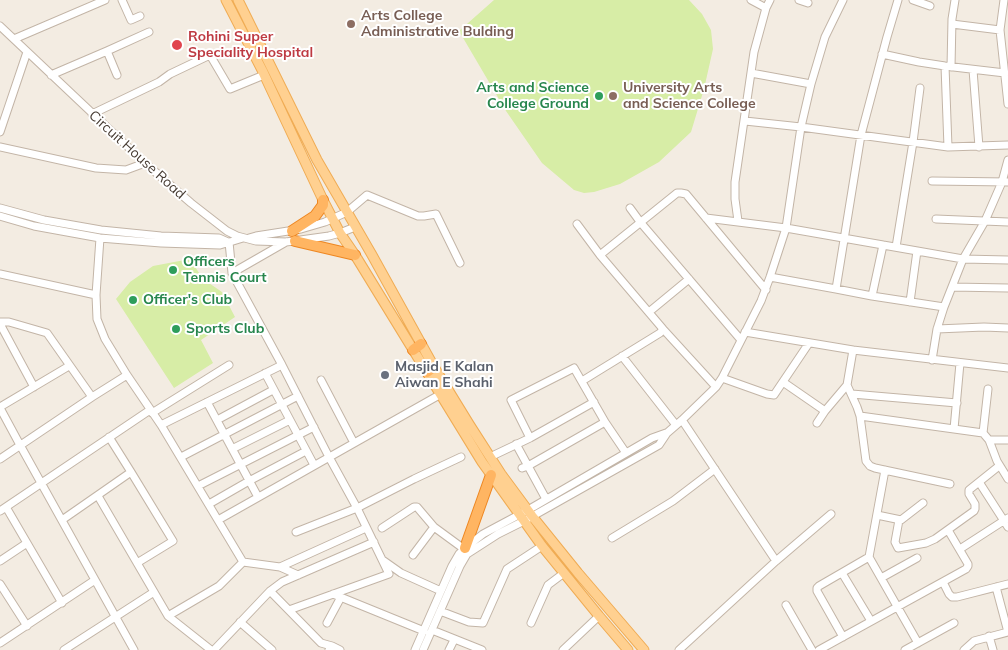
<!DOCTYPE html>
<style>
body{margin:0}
canvas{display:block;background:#f3ece2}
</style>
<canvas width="1008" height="650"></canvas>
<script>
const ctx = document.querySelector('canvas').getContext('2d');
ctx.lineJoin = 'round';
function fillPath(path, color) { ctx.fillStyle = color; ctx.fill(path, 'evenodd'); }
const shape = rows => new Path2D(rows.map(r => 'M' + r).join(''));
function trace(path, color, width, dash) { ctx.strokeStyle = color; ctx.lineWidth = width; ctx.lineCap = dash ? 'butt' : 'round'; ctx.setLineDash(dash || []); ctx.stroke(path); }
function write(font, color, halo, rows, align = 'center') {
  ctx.font = font + ' Mulish,sans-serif'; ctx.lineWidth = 4; ctx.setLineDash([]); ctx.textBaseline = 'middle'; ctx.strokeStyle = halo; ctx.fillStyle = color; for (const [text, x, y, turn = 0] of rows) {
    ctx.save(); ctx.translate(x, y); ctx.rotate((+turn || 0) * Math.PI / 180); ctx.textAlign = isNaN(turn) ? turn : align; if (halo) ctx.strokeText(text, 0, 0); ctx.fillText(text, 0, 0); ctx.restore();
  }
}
fillPath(shape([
 [494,0,689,0,702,14,711,30,713,49,704,89,691,132,659,162,620,184,594,192,584,193,574,190,542,163,506,111,459,31],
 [190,259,203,279,222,292,235,317,201,340,213,363,174,388,116,299,130,282,153,266]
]), '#d7eda6');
const minor = shape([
 [122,0,131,20,140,16],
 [751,0,766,8],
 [799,0,808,3],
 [913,0,930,6],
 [1004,0,1000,30,1008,104],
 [952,24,1000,30],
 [0,26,145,163,191,203,227,231,237,236,256,241,286,242,329,236,340,233,355,227],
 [14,39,105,0],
 [107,51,117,75],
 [882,54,919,62,945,66,1005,73],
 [945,66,948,147],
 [951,67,952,19,955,0],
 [973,70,979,147],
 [751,73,811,84],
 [51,75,107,51,149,32],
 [92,114,159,82,170,74,210,55,230,89,264,75],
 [745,121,801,127,948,147,1008,145],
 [0,132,27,52],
 [0,147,96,168,126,170,145,163],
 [932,181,1008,182],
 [0,208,44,220,101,230,161,236,219,238,228,242],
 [630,208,641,223,741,340],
 [0,216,34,226,100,238,161,243,220,245,243,238],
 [706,218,786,228,963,259,1008,260],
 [936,219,1008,222],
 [738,221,735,199,735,182,754,52,766,8,770,0],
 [577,224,600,255,663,329,716,387],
 [100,238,96,295,97,319,105,339,127,375,161,425,243,562,219,586,168,616],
 [249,238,256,236,301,229,325,222,347,212,367,195,418,216,424,216,436,214,460,263],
 [229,242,232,273,282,365,329,457,357,508,389,574,289,610],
 [896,247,913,142,920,88],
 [600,255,677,193,681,193,686,194,766,290],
 [232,273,286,242],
 [0,274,96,295],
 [770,277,836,289,872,296,944,307],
 [952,287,1008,288],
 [836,289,861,135,887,37,898,0],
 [872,296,883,245],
 [910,302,917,251],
 [649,312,689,279],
 [0,322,9,322,47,333,92,397],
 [0,324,34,387],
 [937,329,984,327,1008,328],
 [745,332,853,350,1008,368],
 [622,356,676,425],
 [932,360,937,329,944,307,963,259,985,221,1002,182,1008,160],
 [265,373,314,465],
 [722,378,767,394,774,395,809,343],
 [321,380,354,443],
 [582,381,660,333,663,329],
 [783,382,825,411,847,385,853,350],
 [847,385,857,407,860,416,866,461,870,466,875,468,950,484],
 [852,394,957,403],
 [207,402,258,497],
 [0,407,69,366],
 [0,408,20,445,134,650],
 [152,413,229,365],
 [860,416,983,433,989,440,997,461,1008,479],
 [217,420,273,390],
 [682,420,776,561],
 [817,423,825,411],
 [161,425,282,365],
 [954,429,960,363],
 [983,433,988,389],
 [109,437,131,472,173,541,137,563],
 [530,438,511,400,574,368,605,422,626,453],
 [989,440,1008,440],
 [516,444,546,499],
 [232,449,290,420],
 [181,457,298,396],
 [490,457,530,438,594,402],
 [0,459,92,397,127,375],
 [522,468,528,466,605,422],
 [885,470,869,557,918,643],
 [979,482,1008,527],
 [198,486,314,427],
 [98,496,168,616,211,650],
 [209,504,249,481,306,451],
 [6,507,62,603],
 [0,511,150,410],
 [877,515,901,520,923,503],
 [62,520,131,472],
 [218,520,441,394],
 [899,520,895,542,898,548,926,543,935,539,974,511,975,509,975,504,969,494,969,490,999,466],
 [382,528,414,507,417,507,434,527],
 [296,532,357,508,414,479,461,457],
 [612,538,673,501,715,469],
 [960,549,1008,518],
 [413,555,434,527,464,549],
 [0,561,27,543],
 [384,561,401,573,441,591],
 [243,562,280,567,298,575],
 [280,567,366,528],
 [842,573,871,621],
 [881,578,917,558],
 [943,582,949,594,952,597,957,597,1008,584],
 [0,584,27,626],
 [996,587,1008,632],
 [270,591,321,643,332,646,329,650],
 [333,594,424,631],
 [786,605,812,650],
 [440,611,469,622,483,623,507,569,542,546],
 [240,622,272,650],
 [327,623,341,597],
 [531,623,548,585,564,573],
 [432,630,482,650],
 [989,636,993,650],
 [843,637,817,591,817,588,819,586,869,557],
 [0,643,95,580],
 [332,646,340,650],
 [64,650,154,592],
 [214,650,270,591,282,582,374,542],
 [415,650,452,566,459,554,465,548,483,534,528,510,652,438,666,433],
 [423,650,460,566,467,554,498,534,524,521,659,445,667,433,682,420,716,387,722,378,761,301,770,277,786,228,801,127,811,84,825,37,843,0],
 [449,650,453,642],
 [563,650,599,616],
 [679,650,776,561,831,514],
 [819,650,966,569,968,566,968,564,948,530],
 [905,650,954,623],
 [964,650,974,641,1008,632]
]);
const major = shape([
 [226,0,262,70,323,200,340,233,355,255,482,462,542,546,599,616,628,650],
 [238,0,317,160,372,255,434,367,469,424,501,474,532,516,578,573,644,650]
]);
const highway = shape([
 [292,231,315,216,323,205,323,200],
 [295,241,355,255],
 [413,350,421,344],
 [427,372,434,367],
 [465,548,491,475]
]);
trace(minor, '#c3b5a7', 9);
trace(major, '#f0ac54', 11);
trace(highway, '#ee8722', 12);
trace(minor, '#fff', 7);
trace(major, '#ffd090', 9);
trace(highway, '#ffb562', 10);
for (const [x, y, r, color] of [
 [351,24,5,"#8d6e63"],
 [177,45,6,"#e0444e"],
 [599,96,5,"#2e9e5b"],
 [613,96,5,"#8d6e63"],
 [173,270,5,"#2e9e5b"],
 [133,300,5,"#2e9e5b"],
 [176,329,5,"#2e9e5b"],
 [385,375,5,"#6b7280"]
]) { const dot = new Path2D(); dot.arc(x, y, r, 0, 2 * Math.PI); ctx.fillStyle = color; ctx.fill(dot); trace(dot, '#fff', 2); }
write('bold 14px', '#785e54', '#fff', [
 ["Arts College",361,16],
 ["Administrative Bulding",361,32],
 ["University Arts",623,88],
 ["and Science College",623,104]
], 'left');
write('bold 14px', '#be3a42', '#fff', [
 ["Rohini Super",188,37],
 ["Speciality Hospital",188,53]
], 'left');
write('bold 14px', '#27864d', '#fff', [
 ["Arts and Science",589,88,"right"],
 ["College Ground",589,104,"right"],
 ["Officers",183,262],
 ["Tennis Court",183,278],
 ["Officer's Club",143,300],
 ["Sports Club",186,329]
], 'left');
write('14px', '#463b32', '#fff', [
 ["Circuit House Road",137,155,42]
]);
write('bold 14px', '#5b616d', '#fff', [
 ["Masjid E Kalan",395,367],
 ["Aiwan E Shahi",395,383]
], 'left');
</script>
